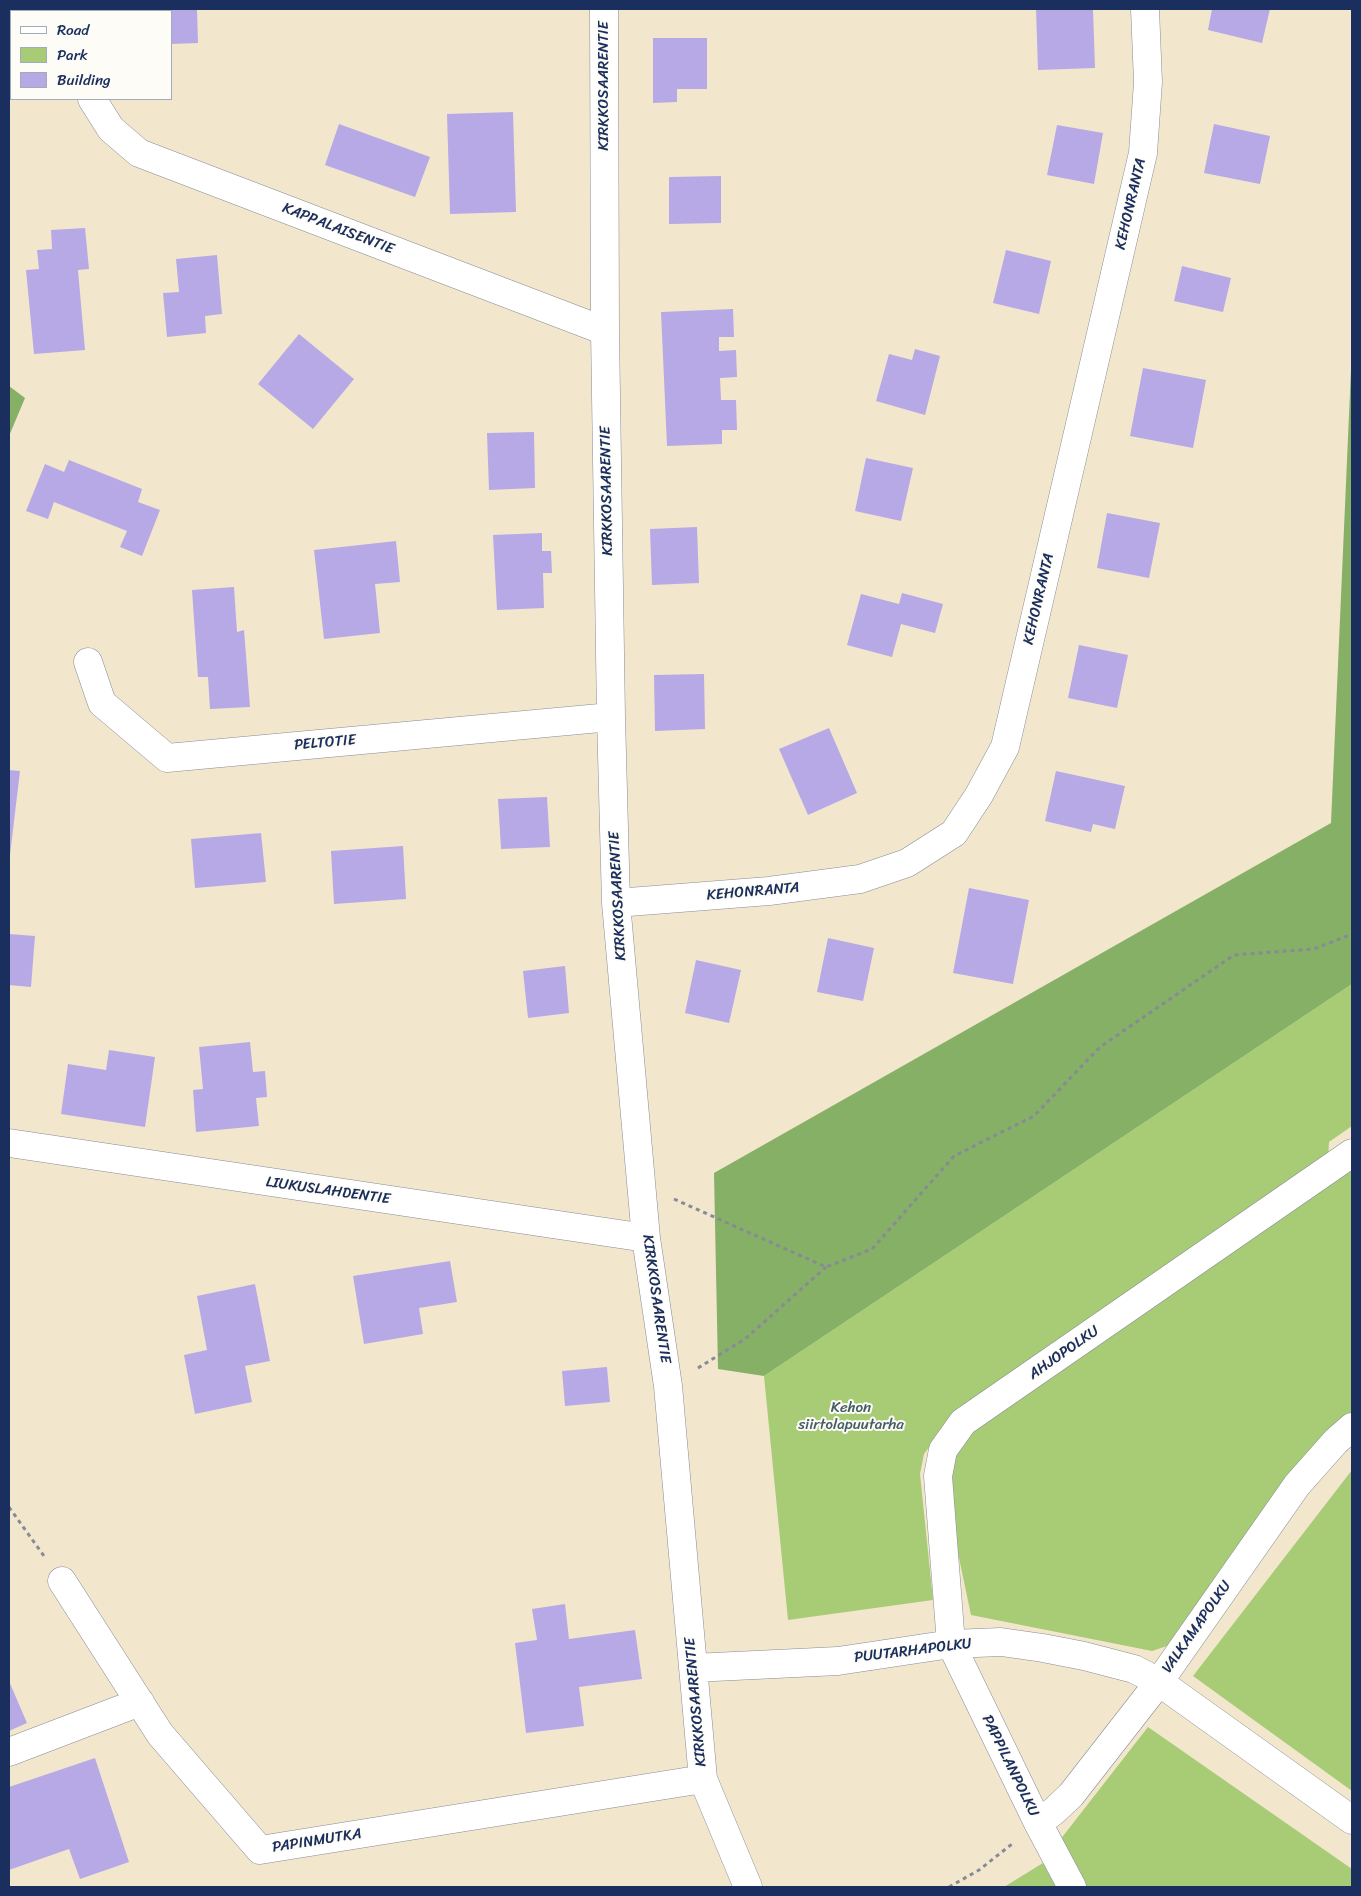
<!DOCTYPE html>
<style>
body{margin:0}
#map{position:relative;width:1361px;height:1896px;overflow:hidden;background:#f2e7cd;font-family:Sriracha,sans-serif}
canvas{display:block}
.frame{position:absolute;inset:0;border:10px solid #1b2f5e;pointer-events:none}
.legend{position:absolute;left:10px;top:10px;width:162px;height:90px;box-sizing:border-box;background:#fdfcf7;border:1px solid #a3aaba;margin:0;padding:6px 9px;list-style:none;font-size:15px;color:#1b2f5e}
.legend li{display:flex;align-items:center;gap:10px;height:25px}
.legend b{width:25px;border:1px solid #a3aaba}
</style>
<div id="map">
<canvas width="1361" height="1896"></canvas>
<div class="frame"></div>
<ul class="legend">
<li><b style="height:6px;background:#fff"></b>Road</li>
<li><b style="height:14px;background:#a7cc75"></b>Park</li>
<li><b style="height:14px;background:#b7a9e6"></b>Building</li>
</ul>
</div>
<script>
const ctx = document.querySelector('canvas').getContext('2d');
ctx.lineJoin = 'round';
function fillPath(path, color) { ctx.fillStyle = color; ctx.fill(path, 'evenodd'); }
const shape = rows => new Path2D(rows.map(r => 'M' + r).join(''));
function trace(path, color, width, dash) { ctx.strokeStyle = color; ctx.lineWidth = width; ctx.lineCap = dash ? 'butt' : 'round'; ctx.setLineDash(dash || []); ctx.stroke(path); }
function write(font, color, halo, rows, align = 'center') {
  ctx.font = font + ' Sriracha,sans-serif'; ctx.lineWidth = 4; ctx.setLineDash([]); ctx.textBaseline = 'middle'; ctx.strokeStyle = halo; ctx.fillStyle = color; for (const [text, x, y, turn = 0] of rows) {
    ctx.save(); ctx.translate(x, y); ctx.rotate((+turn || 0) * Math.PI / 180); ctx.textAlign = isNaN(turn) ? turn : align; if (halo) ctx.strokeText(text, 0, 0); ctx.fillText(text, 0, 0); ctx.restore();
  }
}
fillPath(shape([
 [1352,984,1352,1126,1329,1142,1328,1159,945,1426,924,1454,920,1474,933,1600,788,1620,764,1376],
 [1352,1168,1352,1413,1332,1429,1170,1645,1152,1651,971,1615,945,1491,962,1435],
 [1352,1470,1352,1791,1193,1676],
 [1148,1727,1352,1869,1352,1887,1080,1887,1056,1845],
 [1043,1863,1056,1887,1004,1887]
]), '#a7cc75');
fillPath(shape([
 [1352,347,1352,984,764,1376,718,1369,714,1173,1331,823],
 [9,386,25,398,9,436]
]), '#85b066');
fillPath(shape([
 [150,9,197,9,198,43,171,44,171,11,150,11],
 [1036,9,1093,9,1095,68,1038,70],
 [1212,9,1270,9,1262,43,1208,30],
 [653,38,707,38,707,89,677,89,677,102,653,103],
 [513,112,516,212,450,214,447,114],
 [339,124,430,157,415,197,325,165],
 [1214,124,1270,136,1260,184,1204,173],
 [1057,125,1103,133,1094,184,1047,175],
 [721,176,721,223,669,224,669,177],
 [85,228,89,269,78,270,85,350,34,354,26,270,39,269,37,250,52,249,51,230],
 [1006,250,1051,261,1039,314,993,303],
 [217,255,222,314,205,316,206,333,167,337,163,293,179,292,176,259],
 [1182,266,1231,278,1223,312,1174,301],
 [733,309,734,337,719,337,719,351,736,350,737,377,720,378,721,400,736,400,737,430,722,430,722,444,667,446,661,312],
 [299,334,354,379,313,429,258,384],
 [915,349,940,356,925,415,876,401,889,354,912,360],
 [1143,368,1206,380,1193,448,1130,436],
 [534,432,535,488,489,490,487,433],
 [866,458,913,468,901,521,855,511],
 [69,460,142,489,138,502,160,510,142,556,120,547,127,531,54,502,48,519,26,511,45,464,64,472],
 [1107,513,1160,523,1149,578,1097,568],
 [697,527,699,583,652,585,650,529],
 [542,533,542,551,551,551,552,573,543,573,544,608,497,610,493,535],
 [396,541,400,582,375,584,380,633,324,639,314,550],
 [234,587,237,632,244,630,250,707,210,709,208,677,198,677,192,590],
 [902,593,943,604,935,633,901,624,892,657,847,645,861,594,899,604],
 [1079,645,1128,655,1117,708,1068,698],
 [704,674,705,729,655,731,654,675],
 [829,728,857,793,808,815,779,749],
 [9,770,20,771,10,855,9,855],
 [1056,771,1125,786,1115,829,1093,824,1091,832,1045,821],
 [547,797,550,847,501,849,498,799],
 [261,833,266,882,195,888,191,839],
 [403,846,406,899,334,904,331,851],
 [969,888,1029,900,1013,984,953,973],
 [9,934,35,936,31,987,9,985],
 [828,938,874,948,863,1001,817,992],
 [696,960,741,970,729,1023,685,1013],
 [565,966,569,1013,528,1018,523,971],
 [250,1042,253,1072,265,1071,267,1097,256,1098,259,1126,196,1132,193,1090,203,1089,199,1047],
 [109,1050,155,1057,145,1127,61,1114,68,1064,106,1070],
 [450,1261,457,1302,419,1308,423,1334,364,1344,353,1276],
 [255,1284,270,1361,245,1366,252,1402,195,1414,184,1355,207,1350,197,1296],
 [607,1367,610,1402,565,1406,562,1371],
 [565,1604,569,1639,635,1630,642,1679,579,1687,584,1726,526,1733,515,1643,537,1640,532,1609],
 [9,1681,27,1723,9,1731],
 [95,1758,129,1862,80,1879,69,1849,9,1870,9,1787]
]), '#b7a9e6');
const minor = shape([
 [66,9,66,11],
 [604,9,605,331,611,717,616,903,646,1238,668,1386,703,1779,748,1887],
 [92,99,111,129,139,153,605,331],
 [88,662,102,703,167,758,611,717],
 [616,903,769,891,860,879,907,863,954,833,979,795,1005,747,1143,153,1148,82,1145,9],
 [9,1143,646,1238],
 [62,1581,160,1734,260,1850,703,1779],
 [693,1668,838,1661,951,1644,1001,1642,1043,1648,1084,1656,1134,1669,1159,1682,1352,1820],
 [9,1752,140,1702],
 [1038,1823,1054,1811,1071,1795,1159,1682,1297,1485,1336,1441,1352,1427],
 [1072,1887,1038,1823,951,1644,938,1476,943,1450,963,1422,1352,1153]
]);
trace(minor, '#868b96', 29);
trace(shape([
 [674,1199,826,1267,872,1249,954,1156,1034,1116,1100,1047,1234,955,1314,949,1352,934],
 [698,1368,745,1339,826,1267],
 [9,1507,44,1556],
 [949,1887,979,1870,1012,1844]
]), '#868b96', 3, [4, 4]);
trace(minor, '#fff', 28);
write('15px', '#1b2f5e', '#fdfcf7', [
 ["KIRKKOSAARENTIE",604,86,-90],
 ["KEHONRANTA",1131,204,-77],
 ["KAPPALAISENTIE",338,229,21],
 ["KIRKKOSAARENTIE",607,491,-91],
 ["KEHONRANTA",1039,599,-77],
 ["PELTOTIE",325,743,-5],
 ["KEHONRANTA",753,892,-5],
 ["KIRKKOSAARENTIE",618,896,-93],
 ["LIUKUSLAHDENTIE",328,1191,8],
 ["KIRKKOSAARENTIE",656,1299,82],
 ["AHJOPOLKU",1064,1353,-35],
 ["VALKAMAPOLKU",1197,1627,-55],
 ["PUUTARHAPOLKU",913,1651,-7],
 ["KIRKKOSAARENTIE",696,1702,-95],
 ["PAPPILANPOLKU",1010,1766,64],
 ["PAPINMUTKA",317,1841,-9]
]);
write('15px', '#455e65', '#fdfcf7', [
 ["Kehon",851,1408],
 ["siirtolapuutarha",851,1425]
]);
</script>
